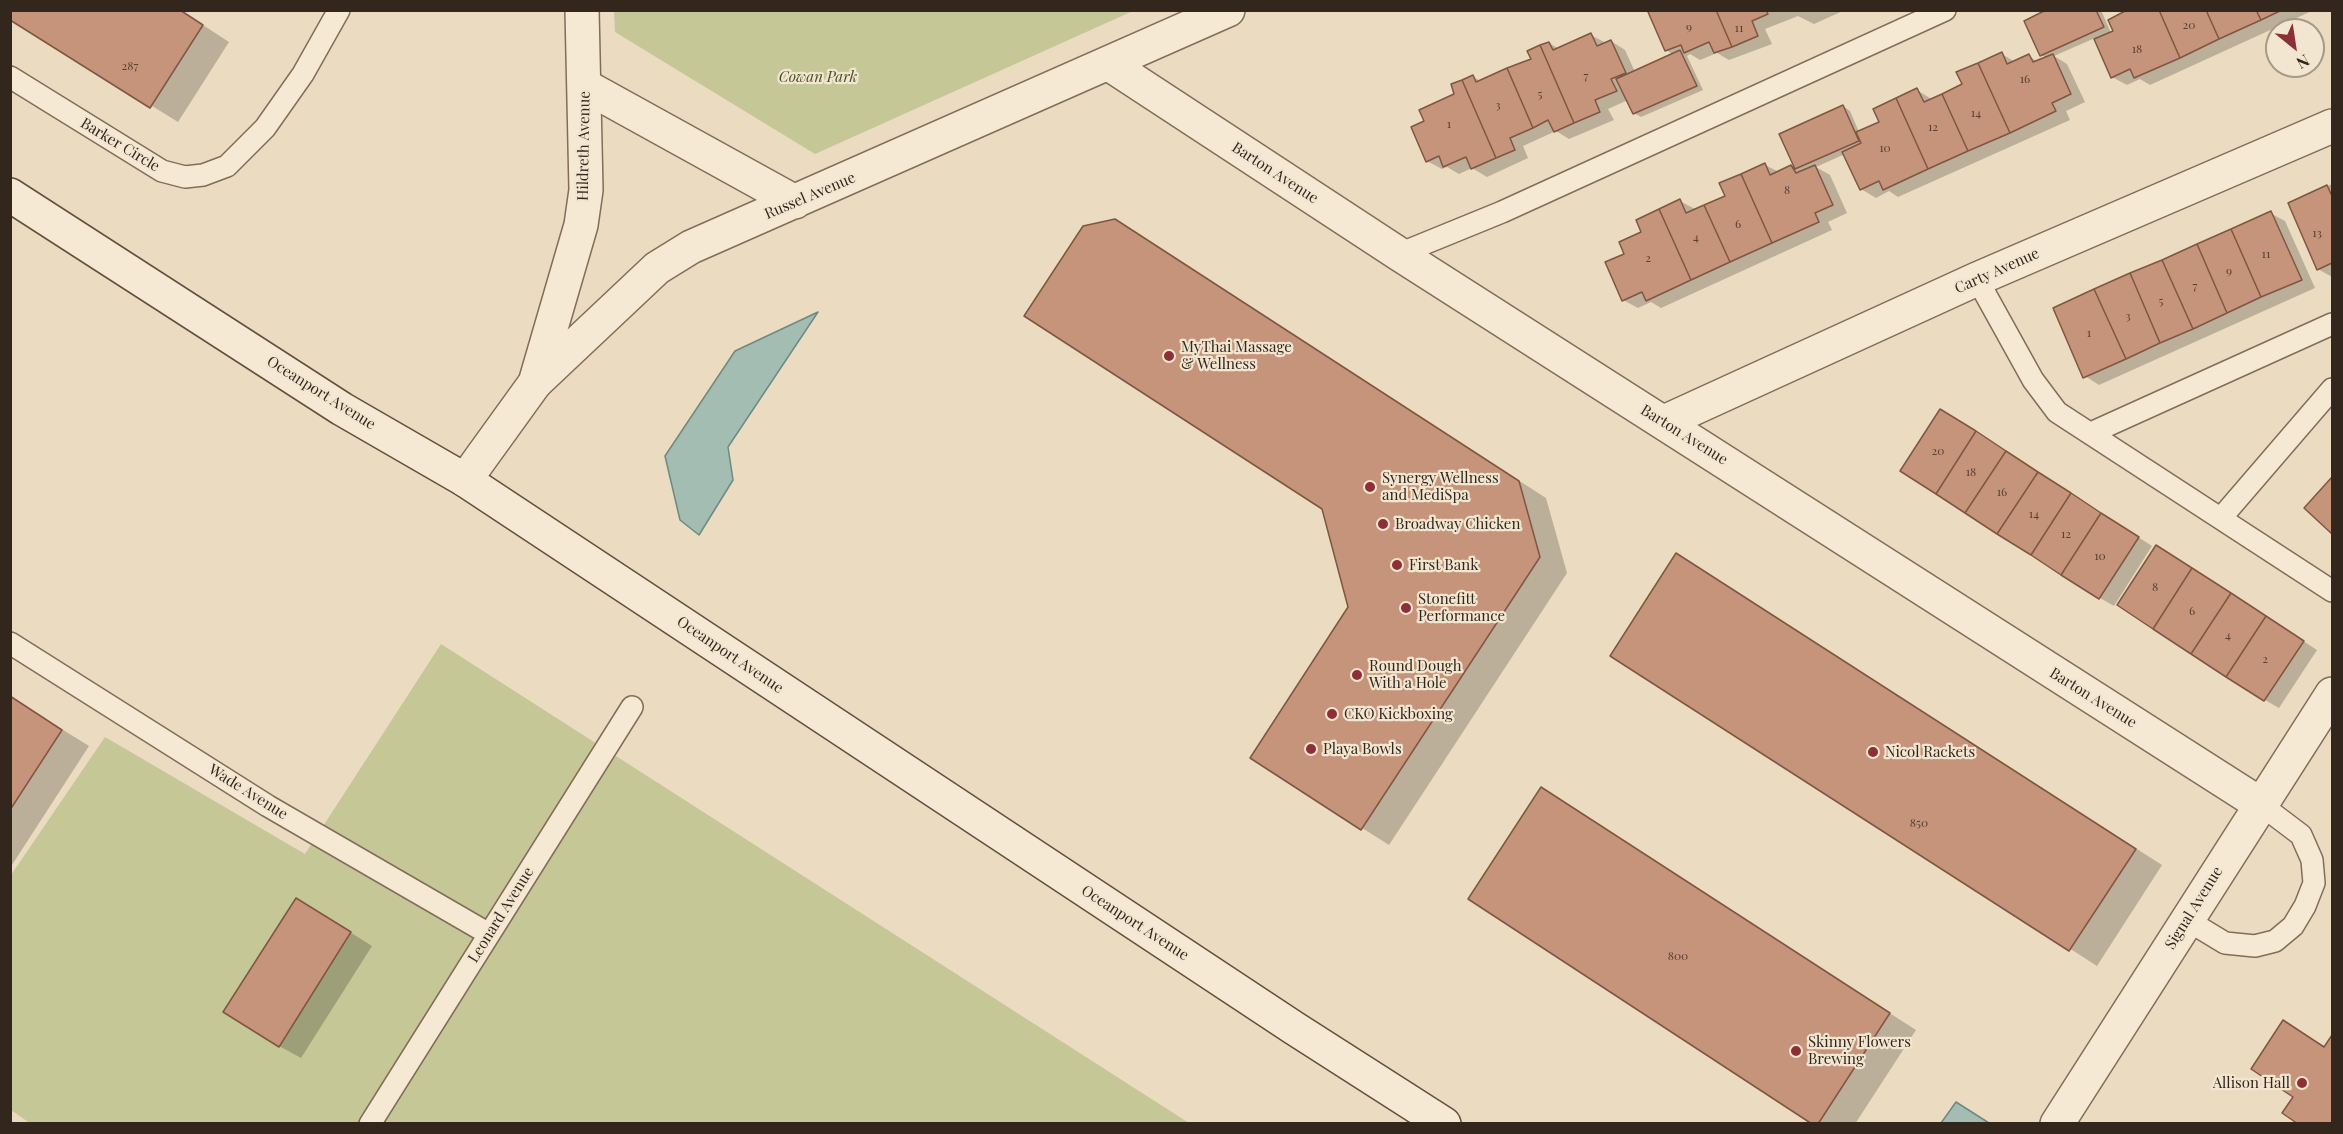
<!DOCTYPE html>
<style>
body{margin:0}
#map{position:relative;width:2343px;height:1134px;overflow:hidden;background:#eadbc1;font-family:"Playfair Display",serif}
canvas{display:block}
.frame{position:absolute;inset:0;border:12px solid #33261d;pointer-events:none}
.north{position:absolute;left:2265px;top:18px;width:60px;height:60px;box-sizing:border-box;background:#f2e6d0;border:2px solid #a69988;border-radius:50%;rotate:150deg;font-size:16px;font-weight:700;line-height:24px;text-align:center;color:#33261d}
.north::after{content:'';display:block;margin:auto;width:21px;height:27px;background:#8c2f37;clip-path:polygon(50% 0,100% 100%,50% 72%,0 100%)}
</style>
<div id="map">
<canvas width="2343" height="1134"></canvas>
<div class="frame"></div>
<div class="north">N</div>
</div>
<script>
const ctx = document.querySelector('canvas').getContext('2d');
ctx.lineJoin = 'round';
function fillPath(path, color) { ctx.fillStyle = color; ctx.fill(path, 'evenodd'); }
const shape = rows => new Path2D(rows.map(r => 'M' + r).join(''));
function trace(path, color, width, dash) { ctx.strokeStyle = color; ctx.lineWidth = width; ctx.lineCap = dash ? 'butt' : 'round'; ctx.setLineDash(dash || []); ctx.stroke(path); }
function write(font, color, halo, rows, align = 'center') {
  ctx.font = font + ' "Playfair Display",serif'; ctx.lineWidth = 4.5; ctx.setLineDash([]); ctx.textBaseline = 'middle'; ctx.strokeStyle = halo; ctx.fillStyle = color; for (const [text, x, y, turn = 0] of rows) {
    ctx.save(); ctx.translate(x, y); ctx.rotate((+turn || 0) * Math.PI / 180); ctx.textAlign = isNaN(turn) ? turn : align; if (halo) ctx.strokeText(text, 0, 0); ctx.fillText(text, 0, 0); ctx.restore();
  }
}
fillPath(shape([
 [614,11,614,10,1133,11,815,154,615,32],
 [441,644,1189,1123,31,1124,11,1110,11,875,105,737,305,854]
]), '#c5c796');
const water = shape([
 [818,312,728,447,733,480,699,535,680,520,665,456,735,351,818,312],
 [1956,1102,1989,1123,1941,1123,1956,1102]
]);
fillPath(water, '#a4bdb3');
trace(water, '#6c8a80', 1.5);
fillPath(shape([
 [180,10,229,42,178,122,10,18],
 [1657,10,1845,10,1814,24,1798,16,1765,29,1772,44,1729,60,1717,53,1700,60,1690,54,1687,56,1703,90,1641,117,1634,113,1628,100,1608,109,1614,120,1569,139,1556,131,1523,146,1528,158,1487,177,1472,168,1459,174,1447,167,1442,169,1427,161,1426,122,1473,76,1481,82,1533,60,1549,43,1559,49,1591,35,1606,43,1611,41,1625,50,1635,72,1674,55,1666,50],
 [2050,10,2101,10,2111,33,2131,10,2314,10,2150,85,2140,79,2127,85,2112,77,2095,38,2054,56,2067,64,2085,102,2066,111,2070,120,1898,197,1889,191,1876,198,1861,189,1845,154,1816,167,1830,175,1847,213,1828,222,1832,230,1661,308,1651,302,1638,308,1623,300,1626,255,1643,233,1680,201,1695,209,1727,196,1765,165,1779,172,1791,167,1796,169,1781,135,1843,106,1850,111,1859,132,1881,122,1917,90,1933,100,1964,85,2002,54,2015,62,2029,56,2038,62,2047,58,2041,55],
 [2332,184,2332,277,2318,269,2290,204],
 [2270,213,2285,221,2315,288,2099,385,2085,376],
 [1114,221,1546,498,1567,573,1389,845,1252,758,1350,608,1324,508],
 [1955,419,2152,546,2114,606,2100,598],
 [2332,479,2332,532,2307,508],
 [1677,555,2162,865,2097,966,1612,655],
 [2171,556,2317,650,2279,708,2265,700],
 [10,697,89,746,10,868],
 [1541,789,1916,1030,1855,1124,1815,1124],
 [318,912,372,946,301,1058,279,1046],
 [2284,1022,2326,1047,2332,1037,2332,1124,2300,1124]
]), '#0003');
const building = shape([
 [10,10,180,10,203,25,150,108,10,20,10,10],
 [1653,10,1716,10,1732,47,1714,53,1709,42,1684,53,1681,45,1665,51,1648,12,1653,10],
 [1716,10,1766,10,1768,14,1752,21,1758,36,1732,47,1716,10],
 [2046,10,2096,10,2104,27,2040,56,2024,21,2046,10],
 [2127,10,2159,10,2180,58,2134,78,2130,69,2111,78,2094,39,2113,31,2108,20,2127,10],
 [2159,10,2206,10,2219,39,2180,58,2159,10],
 [2206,10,2256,10,2261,20,2219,39,2206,10],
 [2256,10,2282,10,2261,20,2256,10],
 [1591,33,1597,46,1611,40,1626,73,1611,79,1617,91,1595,100,1600,112,1574,123,1540,45,1549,42,1553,50,1591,33],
 [1540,45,1574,123,1554,132,1548,120,1533,128,1507,68,1531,59,1527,51,1540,45],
 [1680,50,1697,86,1633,114,1616,79,1680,50],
 [2002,52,2007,64,2029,54,2033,62,2053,54,2071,94,2052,103,2056,111,2010,133,1978,63,2002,52],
 [1978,63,2010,133,1968,151,1942,94,1962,84,1956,72,1978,63],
 [1507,68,1533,128,1510,138,1515,150,1496,158,1462,80,1473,75,1476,82,1507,68],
 [1462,80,1496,158,1471,169,1466,157,1443,167,1439,156,1426,162,1411,127,1424,121,1419,110,1454,94,1451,84,1462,80],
 [1917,88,1924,102,1942,94,1968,151,1928,169,1896,98,1917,88],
 [1896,98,1928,169,1883,190,1879,181,1860,190,1842,152,1861,143,1856,132,1879,122,1873,109,1896,98],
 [1843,105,1859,141,1795,169,1779,134,1843,105],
 [1765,163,1770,175,1791,165,1796,173,1815,165,1833,205,1815,213,1819,222,1772,243,1741,174,1765,163],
 [1741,174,1772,243,1730,262,1704,205,1725,196,1719,183,1741,174],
 [2327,185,2332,196,2332,263,2317,270,2288,203,2327,185],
 [1680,199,1686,213,1704,205,1730,262,1691,280,1659,209,1680,199],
 [1659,209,1691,280,1646,301,1642,292,1622,301,1605,262,1624,254,1619,242,1641,232,1636,220,1659,209],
 [2271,211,2302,280,2261,297,2231,229,2271,211],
 [1115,219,1519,481,1540,557,1361,830,1250,758,1348,607,1322,509,1024,316,1083,226,1115,219],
 [2231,229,2261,297,2227,313,2197,244,2231,229],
 [2197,244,2227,313,2193,329,2162,260,2197,244],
 [2162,260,2193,329,2160,343,2130,273,2162,260],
 [2130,273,2160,343,2126,359,2094,289,2130,273],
 [2094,289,2126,359,2083,378,2053,308,2094,289],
 [1940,409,1976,431,1936,494,1900,471,1940,409],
 [1976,431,2006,451,1965,513,1936,494,1976,431],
 [2006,451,2038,472,1997,534,1965,513,2006,451],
 [2038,472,2071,493,2031,555,1997,534,2038,472],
 [2332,477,2332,534,2304,508,2332,477],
 [2071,493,2101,513,2061,575,2031,555,2071,493],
 [2101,513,2139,537,2099,599,2061,575,2101,513],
 [2156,545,2192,568,2153,629,2117,605,2156,545],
 [1676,553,2136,849,2069,951,1610,656,1676,553],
 [2192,568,2231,593,2191,654,2153,629,2192,568],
 [2231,593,2266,616,2226,677,2191,654,2231,593],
 [2266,616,2304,641,2264,701,2226,677,2266,616],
 [10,696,62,730,10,810,10,696],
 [1541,787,1890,1013,1818,1124,1812,1124,1468,899,1541,787],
 [296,898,351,932,279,1047,223,1012,296,898],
 [2283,1020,2324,1047,2332,1035,2332,1124,2298,1124,2282,1113,2293,1097,2251,1069,2283,1020]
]);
fillPath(building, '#c5947a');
trace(building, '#7f5642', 1.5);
const service = shape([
 [10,77,162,171,185,177,203,175,227,166,265,128,303,74,339,10],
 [1399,254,1502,212,1945,10],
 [1977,279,2033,380,2057,412,2332,591],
 [2091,433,2332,324],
 [2221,518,2332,389],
 [10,643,268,806,489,934],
 [2187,920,2225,943,2255,946,2275,941,2293,926,2305,906,2314,883,2312,860,2301,835,2260,804],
 [370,1124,632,707]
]);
const minor = shape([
 [1109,64,1399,254,2260,804],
 [585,86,795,202],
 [535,383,657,268,691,247,1228,10],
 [1664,422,1977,279,2332,126],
 [2057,1124,2332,694]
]);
const tertiary = shape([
 [465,480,535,383,581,225,586,190,582,10]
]);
const secondary = shape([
 [10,195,342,409,465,480,1294,1028,1444,1124]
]);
trace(service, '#826c5a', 24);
trace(minor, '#826c5a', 36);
trace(tertiary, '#826c5a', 36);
trace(secondary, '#644e3e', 36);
trace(service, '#f6e9d4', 21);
trace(minor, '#f6e9d4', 33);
trace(tertiary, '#f6e9d4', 33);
trace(secondary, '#f6e9d4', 33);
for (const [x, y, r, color] of [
 [1169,356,6,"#8c2f37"],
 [1370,487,6,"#8c2f37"],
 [1383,524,6,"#8c2f37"],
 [1397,565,6,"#8c2f37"],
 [1406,608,6,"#8c2f37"],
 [1357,675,6,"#8c2f37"],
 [1332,714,6,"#8c2f37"],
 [1311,749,6,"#8c2f37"],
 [1873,752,6,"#8c2f37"],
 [1796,1051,6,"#8c2f37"],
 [2302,1083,6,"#8c2f37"]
]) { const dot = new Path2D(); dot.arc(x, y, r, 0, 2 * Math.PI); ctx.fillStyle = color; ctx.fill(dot); trace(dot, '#f2e6d0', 2); }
write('12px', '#584234', null, [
 ["20",2189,25],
 ["9",1689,27],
 ["11",1739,28],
 ["18",2137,49],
 ["287",130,66],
 ["7",1586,76],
 ["16",2025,79],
 ["5",1540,94],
 ["3",1498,105],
 ["14",1976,113],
 ["1",1449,124],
 ["12",1933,127],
 ["10",1885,148],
 ["8",1787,190],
 ["6",1738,224],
 ["13",2317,233],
 ["4",1696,237],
 ["11",2266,254],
 ["2",1648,258],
 ["9",2229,271],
 ["7",2195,286],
 ["5",2161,301],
 ["3",2128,316],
 ["1",2089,333],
 ["20",1938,451],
 ["18",1971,472],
 ["16",2002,492],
 ["14",2034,514],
 ["12",2066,534],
 ["10",2100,556],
 ["8",2155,587],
 ["6",2192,611],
 ["4",2228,635],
 ["2",2265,659],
 ["850",1919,823],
 ["800",1678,956]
]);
write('italic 15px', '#474e26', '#f2e6d0', [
 ["Cowan Park",818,77]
]);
write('15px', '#33261d', '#f2e6d0', [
 ["Barker Circle",120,145,31],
 ["Hildreth Avenue",584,146,-89],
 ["Barton Avenue",1275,173,33],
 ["Russel Avenue",810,196,-23],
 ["Carty Avenue",1997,271,-24],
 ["Oceanport Avenue",321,393,32],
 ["Barton Avenue",1684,435,32],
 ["Oceanport Avenue",730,655,34],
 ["Barton Avenue",2093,698,32],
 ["Wade Avenue",248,792,32],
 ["Signal Avenue",2194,908,-58],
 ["Leonard Avenue",501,915,-58],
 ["Oceanport Avenue",1135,923,33]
]);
write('15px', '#33261d', '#f2e6d0', [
 ["MyThai Massage",1181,347],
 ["& Wellness",1181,364],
 ["Synergy Wellness",1382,478],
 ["and MediSpa",1382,495],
 ["Broadway Chicken",1395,524],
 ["First Bank",1409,565],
 ["Stonefitt",1418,599],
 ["Performance",1418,616],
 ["Round Dough",1369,666],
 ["With a Hole",1369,683],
 ["CKO Kickboxing",1344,714],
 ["Playa Bowls",1323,749],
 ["Nicol Rackets",1885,752],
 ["Skinny Flowers",1808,1042],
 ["Brewing",1808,1059],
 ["Allison Hall",2290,1083,"right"]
], 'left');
</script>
